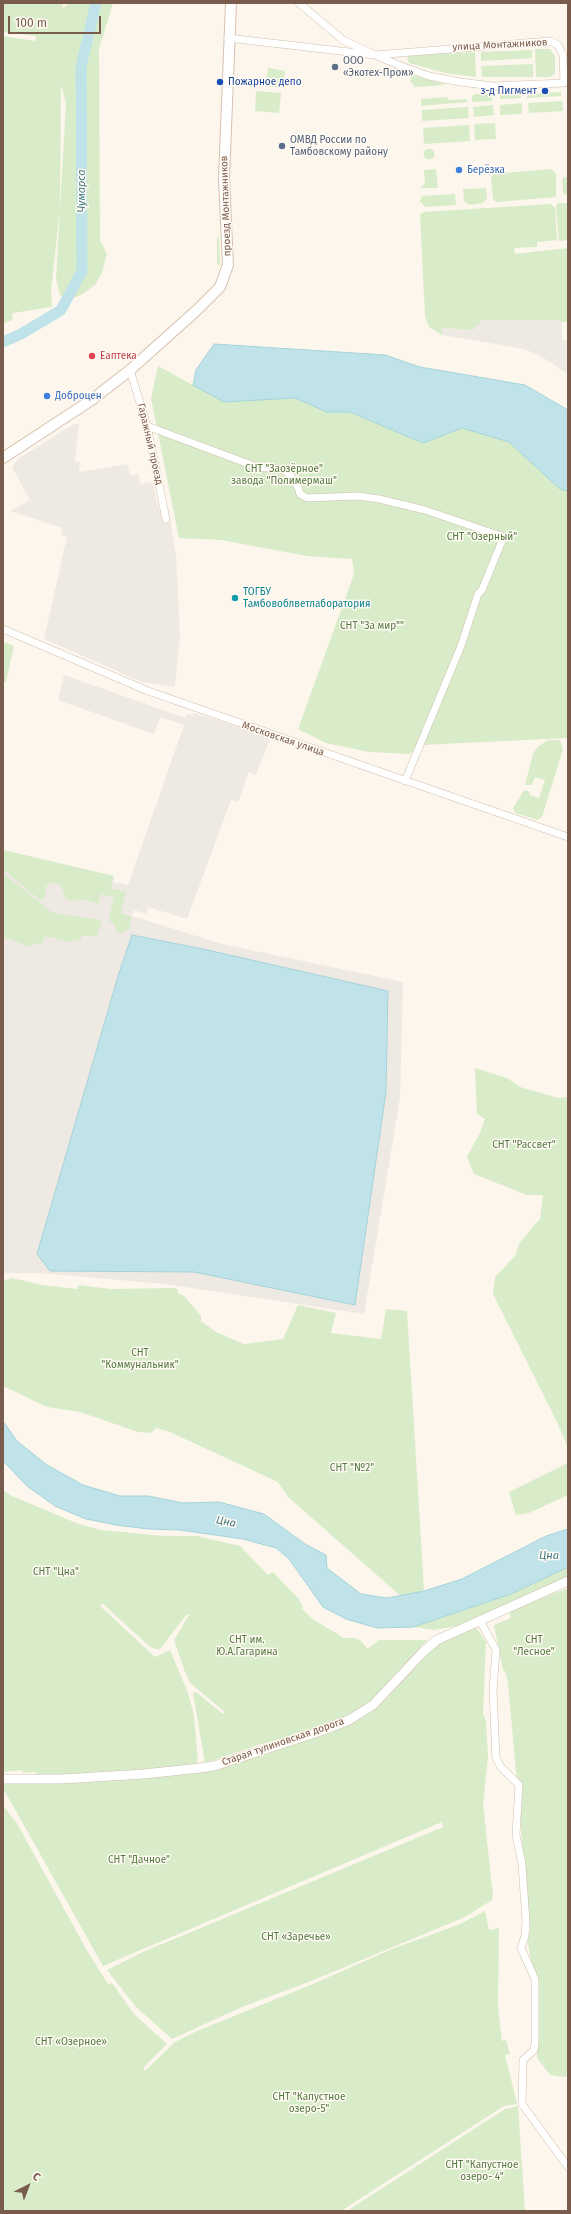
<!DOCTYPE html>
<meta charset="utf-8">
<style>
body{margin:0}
#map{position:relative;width:571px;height:2214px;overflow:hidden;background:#fdf6ec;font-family:"Fira Sans",sans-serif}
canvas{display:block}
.frame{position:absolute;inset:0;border:4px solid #7a5c4d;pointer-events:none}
.north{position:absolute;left:8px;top:2166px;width:40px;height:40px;-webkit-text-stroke:3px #fffaf3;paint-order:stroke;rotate:42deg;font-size:11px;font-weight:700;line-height:16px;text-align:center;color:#7a5c4d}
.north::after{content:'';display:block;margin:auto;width:14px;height:18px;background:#7a5c4d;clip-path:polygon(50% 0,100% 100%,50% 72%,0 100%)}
.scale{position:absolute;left:8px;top:16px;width:93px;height:18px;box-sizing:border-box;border:2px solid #7a5c4d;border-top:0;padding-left:5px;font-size:12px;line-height:14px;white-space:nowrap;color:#7a5c4d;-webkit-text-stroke:3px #fffaf3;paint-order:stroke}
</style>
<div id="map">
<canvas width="571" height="2214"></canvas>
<div class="frame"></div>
<div class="north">С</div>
<div class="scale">100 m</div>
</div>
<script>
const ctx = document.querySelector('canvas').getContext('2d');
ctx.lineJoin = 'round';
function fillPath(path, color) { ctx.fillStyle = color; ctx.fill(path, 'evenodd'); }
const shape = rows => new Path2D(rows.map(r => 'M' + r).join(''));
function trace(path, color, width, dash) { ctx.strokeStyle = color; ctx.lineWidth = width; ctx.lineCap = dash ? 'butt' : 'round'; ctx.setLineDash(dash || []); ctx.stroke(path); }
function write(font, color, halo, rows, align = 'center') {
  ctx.font = font + ' "Fira Sans",sans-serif'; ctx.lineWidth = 3; ctx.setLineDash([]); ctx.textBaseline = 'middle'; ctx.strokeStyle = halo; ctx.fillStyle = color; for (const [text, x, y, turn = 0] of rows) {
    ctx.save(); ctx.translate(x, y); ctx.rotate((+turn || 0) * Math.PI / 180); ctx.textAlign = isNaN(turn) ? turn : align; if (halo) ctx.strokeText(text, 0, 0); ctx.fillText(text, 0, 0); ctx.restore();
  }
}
fillPath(shape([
 [480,320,560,320,562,322,562,340,568,340,568,374,539,355,524,349,442,335,442,328,474,330,474,325],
 [74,424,79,424,75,461,80,462,79,472,127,464,130,475,138,474,140,484,152,482,159,510,168,508,176,554,180,635,175,687,142,682,44,639,67,537,61,535,62,528,11,511,30,500,12,467,18,459],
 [64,675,185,718,187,714,193,716,194,713,271,737,256,775,249,772,238,802,231,800,187,919,148,907,146,914,134,910,132,916,222,944,403,982,400,1098,364,1314,165,1284,40,1273,3,1273,3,850,114,876,113,882,128,885,184,725,160,717,154,734,58,700]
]), '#efe9e4');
fillPath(shape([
 [3,3,62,3,63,8,70,3,113,3,99,49,100,240,107,254,102,272,96,284,83,294,68,300,60,295,56,279,66,104,61,84,60,209,51,291,52,307,13,313,12,320,3,324,3,36,35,41,36,36,3,32],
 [550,49,555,57,555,74,549,77,536,77,535,49],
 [532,50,532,58,481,61,481,52],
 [475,52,476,77,445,73,409,63,407,59,409,55],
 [533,64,533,77,482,77,481,66],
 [268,68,285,71,283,88,265,86],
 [415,76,444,84,444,85,415,87,410,81,411,77],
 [256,91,281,93,279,113,255,111],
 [503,91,520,91,521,98,500,99,500,94],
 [561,92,561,96,527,98,527,94],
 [476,94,492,94,492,101,472,102,472,96],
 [447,97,449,100,467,99,467,102,421,106,421,99],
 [562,101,563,111,529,113,528,103],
 [522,103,522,114,500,115,500,105],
 [493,105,494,115,474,117,473,107],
 [468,107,469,118,422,121,422,110],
 [495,123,496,139,475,140,474,124],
 [469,125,470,141,424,144,423,128],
 '423.5 154a5.5 5.5 0 1 1 11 0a5.5 5.5 0 1 1-11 0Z',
 [436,169,438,188,422,188,421,186,425,185,424,170],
 [552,169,556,174,556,197,496,202,493,199,491,178,493,174],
 [564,177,568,177,568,196,563,193,562,181],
 [486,188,487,199,483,203,469,205,464,201,463,189],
 [455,194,456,205,425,207,420,201,422,196],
 [558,203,568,203,568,240,559,241,556,208],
 [551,204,555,208,557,240,537,242,537,247,514,248,515,254,568,248,568,322,560,322,559,320,481,320,480,325,475,325,474,330,442,328,442,335,429,327,425,316,420,215,423,212],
 [219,236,220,266,217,264,217,238],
 [158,366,224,402,295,398,327,412,350,412,423,443,462,428,509,442,560,489,568,491,568,738,421,745,410,754,369,752,326,743,298,729,354,574,352,559,307,556,221,540,179,538,151,398],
 [3,642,14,646,6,682,3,682],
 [549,740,560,740,563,749,542,817,538,820,515,813,513,808,524,790,529,791,530,795,539,798,545,780,535,777,532,785,525,785,533,754,538,746],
 [3,850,114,876,111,888,126,892,121,913,132,917,129,929,117,934,113,922,108,921,114,897,101,894,98,904,82,899,75,901,68,900,65,897,61,885,53,882,46,886,45,897,40,900,3,869],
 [3,873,53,913,102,920,97,936,82,936,80,941,75,940,72,942,45,936,41,945,33,943,31,947,3,937],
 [475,1068,507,1078,520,1087,527,1089,558,1098,568,1097,568,1448,557,1422,493,1294,495,1277,515,1256,520,1242,540,1219,543,1195,527,1195,474,1174,467,1157,480,1133,485,1119,477,1114],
 [12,1278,42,1285,77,1289,79,1285,110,1289,175,1288,178,1290,177,1293,184,1296,201,1316,201,1321,216,1332,244,1344,283,1339,298,1305,336,1313,331,1333,381,1339,386,1309,407,1311,424,1590,403,1598,288,1497,278,1482,170,1432,156,1428,151,1433,138,1432,80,1412,47,1407,3,1386,3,1281],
 [568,1463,568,1495,529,1513,516,1515,509,1492],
 [3,1490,12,1496,76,1523,101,1530,164,1536,197,1536,240,1546,268,1575,273,1572,298,1598,303,1607,302,1609,311,1618,344,1638,354,1638,361,1641,368,1649,379,1640,427,1640,387,1687,373,1700,363,1707,333,1722,308,1732,261,1744,205,1763,193,1693,196,1692,223,1714,225,1712,190,1683,185,1672,174,1640,189,1615,187,1614,160,1649,155,1649,150,1647,102,1603,100,1606,155,1657,170,1650,188,1693,194,1715,198,1762,195,1765,153,1770,36,1776,36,1772,22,1773,22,1770,3,1772],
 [568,1567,568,1578,457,1626,434,1630,413,1627,511,1594],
 [568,1588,568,2074,566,2077,550,2075,537,2058,537,1977,531,1961,527,1937,530,1930,508,1682,505,1671,503,1670,494,1625,511,1618,509,1611],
 [476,1627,486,1642,483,1713,486,1721,488,1757,483,1804,493,1895,492,1900,465,1917,311,1981,242,2007,172,2039,136,2007,107,1970,143,1952,443,1827,442,1822,103,1966,3,1788,3,1782,161,1777,212,1770,370,1712,388,1697,418,1661,438,1642],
 [3,1805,18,1825,86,1949,108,1984,112,1983,134,2014,167,2044,143,2068,145,2071,175,2042,197,2031,313,1984,392,1949,460,1924,485,1911,489,1930,499,1928,498,2008,502,2041,506,2040,510,2054,505,2055,517,2104,504,2106,341,2211,3,2211],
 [518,2106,525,2211,352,2211,350,2209,505,2109]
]), '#d8ecc9');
const water = shape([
 [214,344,385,355,420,367,525,385,568,410,568,491,560,489,509,442,462,428,423,443,350,412,327,412,295,398,224,402,193,385,196,370,214,344],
 [132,935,203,949,388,991,386,1092,355,1305,194,1272,50,1271,37,1254,119,973,132,935],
 [3,1421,17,1441,47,1465,83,1485,120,1496,148,1496,183,1503,219,1502,264,1514,305,1544,326,1555,327,1568,361,1594,387,1598,424,1591,462,1579,546,1536,568,1529,568,1567,511,1594,413,1627,377,1628,346,1619,323,1607,289,1559,276,1548,243,1539,180,1530,148,1529,116,1525,86,1519,55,1506,27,1486,3,1461,3,1421]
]);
fillPath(water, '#bfe3e8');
trace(water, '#a5d3da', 1);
trace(shape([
 [3,342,21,334,61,310,82,271,81,67,96,3]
]), '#bfe3e8', 11);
const minor = shape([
 [228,38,375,55,550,41,558,45,563,55,564,83,493,86,460,82,429,76,401,66,375,55,343,40,299,3],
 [130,370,147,426,166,519],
 [147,426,257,467,282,469,290,475,298,487,300,494,307,498,358,496,379,499,425,510,501,536,502,541,482,590,478,594,461,646,405,781],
 [3,629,148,691,568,837],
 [480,1621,496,1650,493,1690,496,1758,501,1767,519,1785,516,1835,522,1864,526,1922,525,1936,521,1948,535,1979,535,2044,534,2050,523,2060,522,2104,568,2167]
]);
const tertiary = shape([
 [3,1779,62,1779,144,1774,200,1768,214,1766,321,1731,349,1720,373,1705,424,1651,437,1640,568,1581]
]);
const secondary = shape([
 [3,458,93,399,130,370,197,310,220,287,228,265,224,178,231,3]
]);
trace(minor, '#d1beb0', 8);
trace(tertiary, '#d1beb0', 10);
trace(secondary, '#d6c0b0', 12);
trace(minor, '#fff', 7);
trace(tertiary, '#fff', 9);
trace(secondary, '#fff', 10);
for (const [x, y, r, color] of [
 [335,67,4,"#5c6f8a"],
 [220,82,4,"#1a4fb4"],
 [545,91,4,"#1a4fb4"],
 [282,146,4,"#5c6f8a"],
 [459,170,4,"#3f7fe0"],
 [92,356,4,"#e0444e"],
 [47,396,4,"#3f7fe0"],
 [235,598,4,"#0f9aa8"]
]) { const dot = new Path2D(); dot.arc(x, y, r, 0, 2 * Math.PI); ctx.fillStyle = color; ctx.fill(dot); trace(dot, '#fffaf3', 1.5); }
write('10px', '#7a5c4d', '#fffaf3', [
 ["улица Монтажников",500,45,-3],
 ["проезд Монтажников",226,206,-92],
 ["Гаражный проезд",150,444,77],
 ["Московская улица",283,739,19],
 ["Старая тулиновская дорога",283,1742,-19]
]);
write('10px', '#4e5e75', '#fffaf3', [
 ["ООО",343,61],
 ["«Экотех-Пром»",343,73],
 ["ОМВД России по",290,140],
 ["Тамбовскому району",290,152]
], 'left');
write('10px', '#164399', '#fffaf3', [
 ["Пожарное депо",228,82],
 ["з-д Пигмент",537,91,"right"]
], 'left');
write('10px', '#366cbe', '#fffaf3', [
 ["Берёзка",467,170],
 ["Доброцен",55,396]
], 'left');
write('10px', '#be3a42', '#fffaf3', [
 ["Еаптека",100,356]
], 'left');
write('10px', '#537a41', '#fffaf3', [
 ["СНТ \"Заозёрное\"",284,469],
 ["завода \"Полимермаш\"",284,481],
 ["СНТ \"Озерный\"",482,537],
 ["СНТ \"За мир\"\"",372,626],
 ["СНТ \"Рассвет\"",524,1145],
 ["СНТ",140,1353],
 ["\"Коммунальник\"",140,1365],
 ["СНТ \"№2\"",352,1468],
 ["СНТ \"Цна\"",56,1572],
 ["СНТ им.",247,1640],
 ["Ю.А.Гагарина",247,1652],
 ["СНТ",534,1640],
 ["\"Лесное\"",534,1652],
 ["СНТ \"Дачное\"",139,1860],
 ["СНТ «Заречье»",296,1937],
 ["СНТ «Озерное»",71,2042],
 ["СНТ \"Капустное",309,2097],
 ["озеро-5\"",309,2109],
 ["СНТ \"Капустное",482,2165],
 ["озеро- 4\"",482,2177]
]);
write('10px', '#0d838f', '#fffaf3', [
 ["ТОГБУ",243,592],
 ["Тамбовоблветлаборатория",243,604]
], 'left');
write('italic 11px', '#437c86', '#fffaf3', [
 ["Чумарса",82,191,-90],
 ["Цна",226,1522,11],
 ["Цна",549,1556]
]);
</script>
